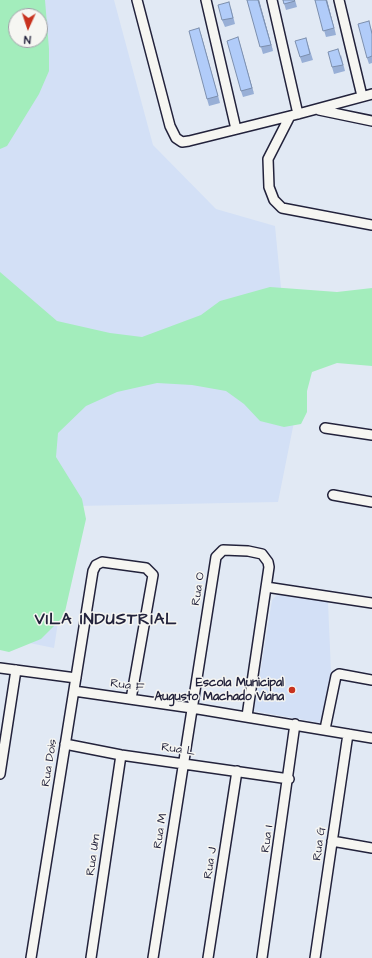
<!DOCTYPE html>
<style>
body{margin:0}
#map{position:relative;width:372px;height:958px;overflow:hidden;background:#e1e9f4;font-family:"Architects Daughter",sans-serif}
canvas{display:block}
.north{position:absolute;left:8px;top:8px;width:40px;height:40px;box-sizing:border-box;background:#f6f6f2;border:1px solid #a1a1a9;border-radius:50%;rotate:183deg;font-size:11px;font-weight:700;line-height:16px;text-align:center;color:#22223b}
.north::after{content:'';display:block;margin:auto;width:14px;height:18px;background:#c8321e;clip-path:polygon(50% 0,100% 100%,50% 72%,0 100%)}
</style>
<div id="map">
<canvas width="372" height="958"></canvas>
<div class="north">N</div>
</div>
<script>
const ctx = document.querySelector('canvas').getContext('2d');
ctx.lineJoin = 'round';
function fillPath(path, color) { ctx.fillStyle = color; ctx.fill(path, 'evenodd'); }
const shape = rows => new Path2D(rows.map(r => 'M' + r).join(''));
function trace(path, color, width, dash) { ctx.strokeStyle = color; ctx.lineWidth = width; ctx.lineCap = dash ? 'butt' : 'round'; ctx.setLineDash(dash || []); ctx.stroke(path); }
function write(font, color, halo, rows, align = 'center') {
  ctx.font = font + ' "Architects Daughter",sans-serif'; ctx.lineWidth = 3; ctx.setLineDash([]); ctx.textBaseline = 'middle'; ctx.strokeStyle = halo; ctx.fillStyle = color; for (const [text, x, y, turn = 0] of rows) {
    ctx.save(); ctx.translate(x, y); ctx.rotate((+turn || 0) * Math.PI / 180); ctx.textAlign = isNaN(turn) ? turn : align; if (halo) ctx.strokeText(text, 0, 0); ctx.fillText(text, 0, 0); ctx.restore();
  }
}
fillPath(shape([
 [0,0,114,0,153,145,216,209,275,226,294,422,278,502,76,506,54,648,0,637],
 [16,16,40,16,40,40,16,40],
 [277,595,328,602,331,672,321,723,254,711,272,600]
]), '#d3e0f6');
fillPath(shape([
 [0,0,45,0,49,49,49,71,39,94,7,146,0,149],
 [16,16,40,16,40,40,16,40],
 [0,272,57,321,110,333,142,337,201,315,220,301,270,287,337,292,372,288,372,366,337,363,312,372,307,391,307,412,301,424,284,427,260,421,244,404,226,391,192,385,157,383,117,392,86,406,58,433,56,457,82,499,86,519,64,616,41,639,9,652,0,650]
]), '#a3edbc');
const minor = shape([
 [137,0,170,126,176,138,182,142,189,141,298,114,372,94],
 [206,0,236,129],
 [272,0,298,114],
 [339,0,362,96],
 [319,110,372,121],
 [290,116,268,159,269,187,274,200,282,208,372,225],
 [325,428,372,435],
 [333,495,372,502],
 [266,587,372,603],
 [0,668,76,678],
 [74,691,192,708,372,738],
 [325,729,336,676,339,674,372,680],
 [65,744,121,755,289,779],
 [0,774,16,670],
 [332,841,372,848],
 [31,958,93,571,96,565,102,562,146,568,153,575,131,699],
 [91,958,121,755],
 [153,958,216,557,223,550,248,551,262,554,268,562,269,567,247,716],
 [208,958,237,771],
 [262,958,295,724],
 [315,958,348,734]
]);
trace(minor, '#22223b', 12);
trace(minor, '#f6f6f2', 9);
fillPath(shape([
 [247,0,259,0,273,51,263,54],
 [283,0,295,0,297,7,286,10],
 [315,0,327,0,336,35,326,37],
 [231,8,235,24,225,27,222,20],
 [371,28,372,32,372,63,369,64,367,58],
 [201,34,220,103,209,106,207,99],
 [238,37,254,94,243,97,241,91],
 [306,38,313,60,302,63,300,57],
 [341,55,345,71,334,74,332,67]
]), '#98afd6');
fillPath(shape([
 [258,0,259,0,273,51,271,45],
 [326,0,327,0,336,35],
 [199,28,201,34,220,103,218,96],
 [238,37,240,44,254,94,252,88]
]), '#7c8fae');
const building = shape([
 [247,0,258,0,271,45,260,47,247,0],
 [283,0,294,0,295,1,284,4,283,0],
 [315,0,326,0,334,28,323,31,315,0],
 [229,2,233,18,222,20,218,5,229,2],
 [369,21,372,34,372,56,367,58,358,24,369,21],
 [199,28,218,96,207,99,189,31,199,28],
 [238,37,252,88,241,91,227,41,238,37],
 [306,38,310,54,300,57,295,41,306,38],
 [338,49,343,65,332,67,328,52,338,49]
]);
fillPath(building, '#b1ccf9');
trace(building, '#7c8fae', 1);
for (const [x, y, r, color] of [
 [292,690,4,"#c8321e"]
]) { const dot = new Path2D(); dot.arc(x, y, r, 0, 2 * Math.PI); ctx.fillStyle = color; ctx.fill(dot); trace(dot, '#f6f6f2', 1.5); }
write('12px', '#22223b', '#f6f6f2', [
 ["Rua O",199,589,-81],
 ["Rua F",127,686,8],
 ["Rua L",178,750,8],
 ["Rua Dois",50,763,-81],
 ["Rua M",161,831,-81],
 ["Rua I",268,839,-82],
 ["Rua G",320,844,-82],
 ["Rua Um",94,855,-82],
 ["Rua J",211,863,-81]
]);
write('bold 12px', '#22223b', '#f6f6f2', [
 ["Escola Municipal",284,683],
 ["Augusto Machado Viana",284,697]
], 'right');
ctx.letterSpacing = '1px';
write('bold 16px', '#22223b', '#f6f6f2', [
 ["VILA INDUSTRIAL",106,621]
]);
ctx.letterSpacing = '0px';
</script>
